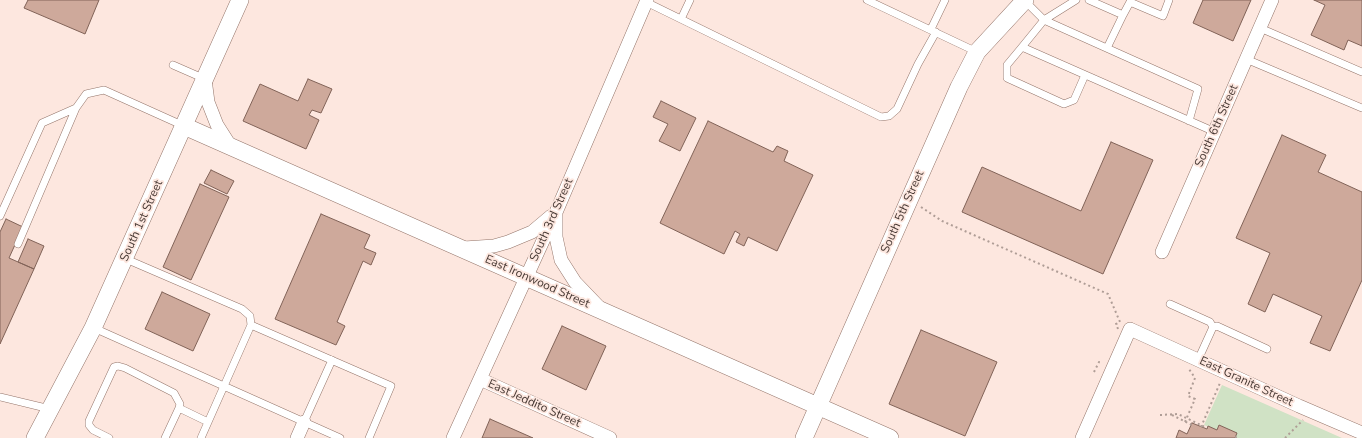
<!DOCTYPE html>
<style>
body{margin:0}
canvas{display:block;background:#fde7df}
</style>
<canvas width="1362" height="438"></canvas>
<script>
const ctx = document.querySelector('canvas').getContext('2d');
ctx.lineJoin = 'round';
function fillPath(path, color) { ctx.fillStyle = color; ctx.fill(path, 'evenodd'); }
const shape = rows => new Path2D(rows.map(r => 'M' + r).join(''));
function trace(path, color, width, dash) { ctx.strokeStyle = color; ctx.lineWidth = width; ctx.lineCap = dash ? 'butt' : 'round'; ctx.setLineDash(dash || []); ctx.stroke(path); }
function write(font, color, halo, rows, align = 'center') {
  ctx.font = font + ' "Nunito Sans",sans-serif'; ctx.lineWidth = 3.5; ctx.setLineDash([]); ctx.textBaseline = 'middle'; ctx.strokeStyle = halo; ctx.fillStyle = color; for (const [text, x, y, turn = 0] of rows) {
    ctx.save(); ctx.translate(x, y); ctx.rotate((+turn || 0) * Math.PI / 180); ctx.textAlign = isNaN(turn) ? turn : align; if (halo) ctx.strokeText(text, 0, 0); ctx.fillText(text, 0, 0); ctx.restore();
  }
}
fillPath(shape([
 [1222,385,1342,438,1235,438,1219,425,1217,430,1204,425]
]), '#d0e2c5');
const building = shape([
 [28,0,99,0,85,34,24,8,28,0],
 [1203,0,1251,0,1233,41,1193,23,1203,0],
 [1314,0,1362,0,1362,46,1348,40,1344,50,1311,35,1325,5,1314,0],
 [308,79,332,89,321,113,312,110,309,115,319,120,306,149,243,121,260,84,298,101,308,79],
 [661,101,696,118,680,151,659,141,668,124,653,117,661,101],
 [708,121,773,152,777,146,788,151,784,161,813,175,777,251,748,237,744,246,736,242,740,234,735,231,724,254,660,223,708,121],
 [1282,135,1326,155,1318,172,1362,192,1362,280,1330,351,1310,343,1322,316,1273,294,1265,312,1248,304,1270,253,1236,238,1282,135],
 [1111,142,1153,160,1103,274,962,212,982,167,1081,211,1111,142],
 [211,170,234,181,227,194,204,183,211,170],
 [200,184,229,197,191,280,163,267,200,184],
 [321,214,370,235,364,248,376,253,371,265,363,261,337,322,345,326,336,345,275,319,321,214],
 [6,219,23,227,9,258,34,269,0,344,0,232,6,219],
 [28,239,44,246,34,269,18,262,28,239],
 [162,292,210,314,193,351,145,329,162,292],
 [562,326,606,346,586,390,542,369,562,326],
 [921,330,997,362,965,436,889,404,921,330],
 [490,419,533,438,482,438,490,419],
 [1192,423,1207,429,1208,426,1217,430,1219,425,1237,433,1235,438,1176,438,1179,430,1187,434,1192,423]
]);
fillPath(building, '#cea99b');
trace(building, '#816358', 1);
const service = shape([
 [867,0,977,52],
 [1089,0,1123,15,1130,2],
 [1131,0,1130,2,1163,16,1169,0],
 [1025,1,1044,20,1022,47,1215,132],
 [646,2,881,117,889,116,897,109,918,64,936,32],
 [681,19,690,0],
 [1044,20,1198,89,1189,121],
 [1044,20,1076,0],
 [1260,28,1362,72],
 [931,29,945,0],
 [1022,47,1007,65,1007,78,1064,104,1074,100,1085,75],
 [1107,48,1123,15],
 [1246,59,1362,108],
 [173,65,205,79],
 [0,216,42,123,76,108,86,94,104,90,184,126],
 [18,244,76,108],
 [126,259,242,309,250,316,251,325,201,438],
 [1170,304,1210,322,1213,327,1198,360],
 [251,325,391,386,369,438],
 [1213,327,1217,326,1267,349],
 [94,328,340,438],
 [0,397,50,409],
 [179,408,208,422],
 [304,422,332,360],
 [109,438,93,430,89,425,89,421,114,367,118,366,125,368,174,393,180,404,179,408,165,438]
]);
const minor = shape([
 [205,79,208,102,217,125,231,147],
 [556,216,556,237,561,260,575,282,598,306],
 [464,248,494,246,508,242,532,232,551,216],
 [1162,252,1272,0],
 [480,379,610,438],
 [297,438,304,422],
 [453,438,557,210,647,0],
 [1082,438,1130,329,1299,406,1362,433]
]);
const tertiary = shape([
 [184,126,890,438],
 [35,438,93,328,240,0],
 [804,438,959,87,977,52,1025,0]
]);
trace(service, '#94756a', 8);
trace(minor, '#94756a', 14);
trace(tertiary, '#94756a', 18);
trace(shape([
 [921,207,942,221,1108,294,1120,322,1116,324,1118,329],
 [1094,372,1099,362,1102,362],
 [1160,415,1178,414,1207,428],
 [1172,415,1192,425],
 [1185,422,1195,399,1188,396,1195,378,1189,369],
 [1201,427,1220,383],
 [1235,437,1238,438],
 [1285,438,1303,420]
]), '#af9d96', 2, [2, 3]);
trace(service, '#fff', 7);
trace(minor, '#fff', 13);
trace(tertiary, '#fff', 17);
write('12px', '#463833', '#fde7df', [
 ["South 6th Street",1217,126,-66],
 ["South 5th Street",903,212,-66],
 ["South 3rd Street",552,220,-66],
 ["South 1st Street",142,221,-66],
 ["East Ironwood Street",537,282,24],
 ["East Granite Street",1246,382,25],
 ["East Jeddito Street",534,404,24]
]);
</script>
